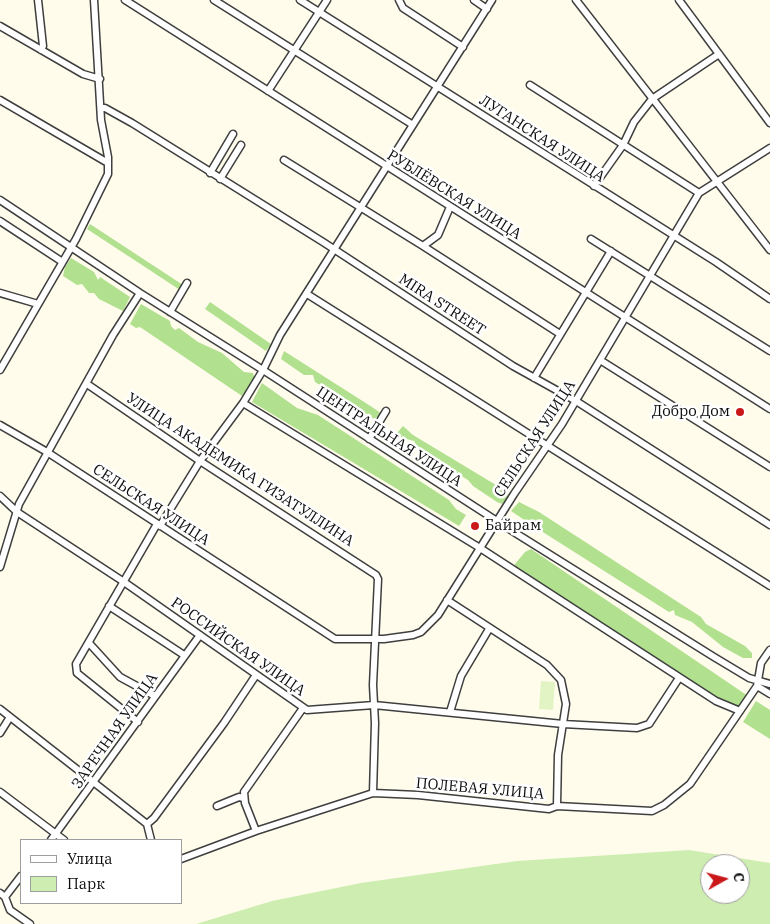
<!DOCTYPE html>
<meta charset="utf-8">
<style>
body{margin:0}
#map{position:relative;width:770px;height:924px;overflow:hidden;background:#fffceb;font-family:"IBM Plex Serif",serif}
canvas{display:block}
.legend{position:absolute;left:20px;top:839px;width:162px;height:65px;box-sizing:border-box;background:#fff;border:1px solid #9e9e9e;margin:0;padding:6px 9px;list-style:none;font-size:15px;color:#0c0c0c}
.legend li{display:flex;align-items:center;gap:10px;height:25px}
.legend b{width:25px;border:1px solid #9e9e9e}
.north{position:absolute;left:700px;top:854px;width:50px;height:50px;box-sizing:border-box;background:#fff;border:1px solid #9e9e9e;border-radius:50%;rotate:83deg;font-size:14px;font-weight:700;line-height:20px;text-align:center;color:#0c0c0c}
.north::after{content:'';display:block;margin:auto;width:18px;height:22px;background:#ca171a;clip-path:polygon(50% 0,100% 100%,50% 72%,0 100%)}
</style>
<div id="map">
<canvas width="770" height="924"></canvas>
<ul class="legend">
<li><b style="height:6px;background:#fff"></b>Улица</li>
<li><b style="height:14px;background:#ceedb1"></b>Парк</li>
</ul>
<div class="north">С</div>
</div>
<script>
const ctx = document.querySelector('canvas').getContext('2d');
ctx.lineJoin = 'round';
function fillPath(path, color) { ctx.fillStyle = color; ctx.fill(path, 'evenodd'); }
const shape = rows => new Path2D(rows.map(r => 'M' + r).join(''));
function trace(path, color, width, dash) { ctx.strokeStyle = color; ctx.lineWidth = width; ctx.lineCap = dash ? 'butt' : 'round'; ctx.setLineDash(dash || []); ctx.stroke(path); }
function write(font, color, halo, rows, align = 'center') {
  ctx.font = font + ' "IBM Plex Serif",serif'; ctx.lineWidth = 5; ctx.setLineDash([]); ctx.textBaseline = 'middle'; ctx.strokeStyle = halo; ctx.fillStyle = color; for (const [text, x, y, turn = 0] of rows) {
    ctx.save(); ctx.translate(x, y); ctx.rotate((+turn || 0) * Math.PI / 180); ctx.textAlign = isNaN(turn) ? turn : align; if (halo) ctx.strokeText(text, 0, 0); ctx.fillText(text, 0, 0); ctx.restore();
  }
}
fillPath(shape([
 [689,850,770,863,770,924,196,924,272,901,361,883,517,861],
 [710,864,740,864,740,894,710,894]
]), '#ceedb1');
fillPath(shape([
 [90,224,183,285,180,290,87,229],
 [71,258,94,272,98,280,100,277,130,297,123,311,99,299,94,293,89,293,82,284,77,285,63,276,65,267],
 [210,302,271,344,266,351,205,309],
 [141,304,170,321,171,326,175,330,179,328,198,342,222,353,244,372,253,373,255,380,242,396,140,327,136,328,130,324],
 [284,351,372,407,382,414,374,419,315,382,313,375,304,375,281,359],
 [262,383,297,408,318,415,449,500,456,509,466,515,459,526,252,402],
 [403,426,413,435,501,488,507,492,508,497,502,504,497,502,473,486,468,480,420,451,414,441,399,437,397,433],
 [519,502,539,512,701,617,706,624,745,646,752,653,752,658,743,658,723,647,692,622,675,615,674,610,669,612,538,529,535,524,526,521,511,511],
 [531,549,748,696,739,708,718,698,515,568,515,564,525,552],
 [756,701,770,710,770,739,743,722]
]), '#b1e08f');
fillPath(shape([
 [541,681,555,682,553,710,539,709]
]), '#e2f4c4');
const minor = shape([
 [38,0,43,46,41,50],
 [125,0,770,409],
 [214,0,413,125],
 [300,0,716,262,770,299],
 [399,0,403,8,463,47],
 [474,0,487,9],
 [576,0,770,250],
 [679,0,770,123],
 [0,26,83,74,100,79],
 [530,85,699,193],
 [268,91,327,0],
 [0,100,108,163],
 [101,108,105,108,132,123,323,242,513,366,576,401,770,525],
 [284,160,423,246,438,235,450,207],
 [210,173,233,134],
 [220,179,241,145],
 [594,186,623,145,634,122,652,99,719,54],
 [0,200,140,293,263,370,517,534,714,657,749,678,770,684],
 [0,221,61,261],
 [591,239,770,351],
 [423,246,560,334],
 [0,293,38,304],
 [307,294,770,586],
 [170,312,187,283],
 [600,360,770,467],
 [0,370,76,239,108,174,108,157,101,120,94,0],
 [534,378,611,251],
 [87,384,200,461,376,575,378,579,373,685,375,723,373,793],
 [243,403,480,548,716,701,740,711],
 [0,425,47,452,335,639,384,639,413,635,421,632,438,615,514,494,562,424,699,193,770,148],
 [369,439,386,411],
 [0,496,17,512,124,582,307,710,374,705,563,724,637,728,649,724,679,678],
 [160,526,200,461,243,403,263,370,280,335,492,0],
 [0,567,19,504,113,335,140,293],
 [447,600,547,665,561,680,566,704,558,755,557,806],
 [109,606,184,655],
 [89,643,120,677,155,696],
 [770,650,761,663,757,686,770,694],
 [0,709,147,824],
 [450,712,461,676,489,629],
 [138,722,77,673,76,664,157,524],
 [0,733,10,717],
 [0,792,64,840],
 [217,806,239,797,244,798],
 [147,824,154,818,224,723,256,675],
 [147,824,151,840],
 [256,831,245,803,244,792,303,708],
 [51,840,200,635],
 [181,859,256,831,373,793,418,795,549,809,557,806,652,811,664,805,690,784,757,686],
 [0,893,5,897,10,910,30,924],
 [5,897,21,876]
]);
trace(minor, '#3f3f3f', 9);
trace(minor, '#fff', 6);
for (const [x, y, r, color] of [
 [740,412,5,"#ca171a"],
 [475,526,5,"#ca171a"]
]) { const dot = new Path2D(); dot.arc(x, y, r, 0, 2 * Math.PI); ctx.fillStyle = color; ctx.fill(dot); trace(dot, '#fff', 2); }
write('15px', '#0c0c0c', '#fff', [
 ["ЛУГАНСКАЯ УЛИЦА",542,139,33],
 ["РУБЛЁВСКАЯ УЛИЦА",454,195,32],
 ["MIRA STREET",442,305,33],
 ["ЦЕНТРАЛЬНАЯ УЛИЦА",389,437,33],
 ["СЕЛЬСКАЯ УЛИЦА",535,439,-57],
 ["УЛИЦА АКАДЕМИКА ГИЗАТУЛЛИНА",240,470,33],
 ["СЕЛЬСКАЯ УЛИЦА",151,505,33],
 ["РОССИЙСКАЯ УЛИЦА",238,647,35],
 ["ЗАРЕЧНАЯ УЛИЦА",115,731,-55],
 ["ПОЛЕВАЯ УЛИЦА",480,789,5]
]);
write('15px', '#0c0c0c', '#fff', [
 ["Добро Дом",730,412],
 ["Байрам",485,526,"left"]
], 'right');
</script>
